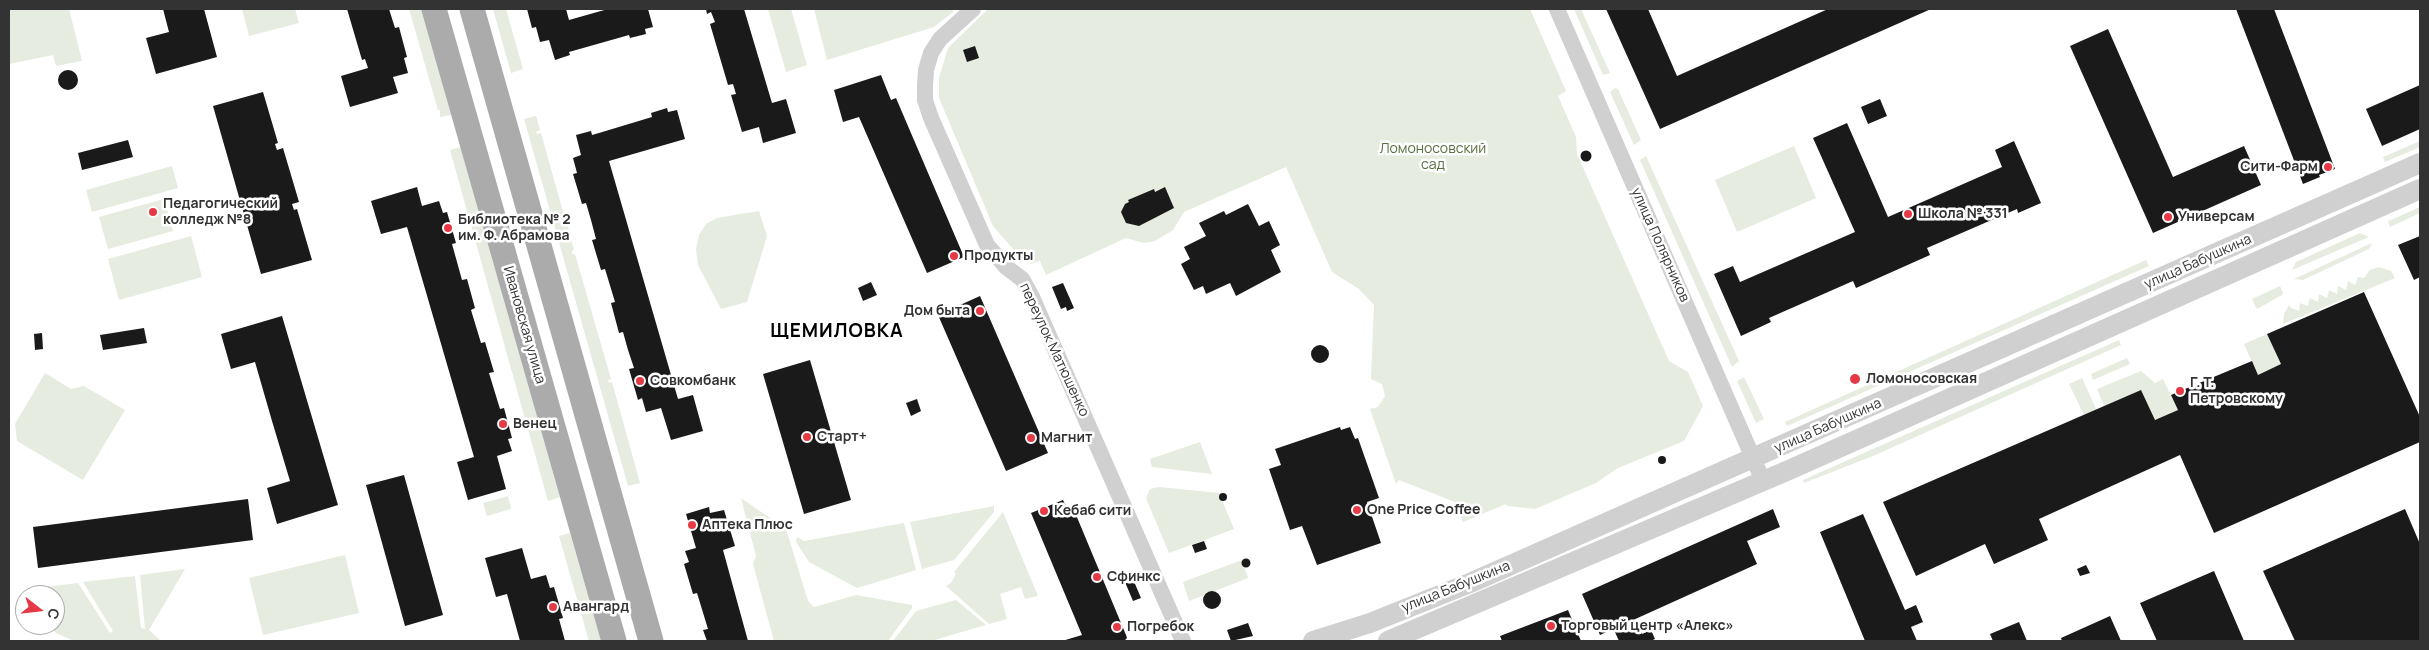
<!DOCTYPE html>
<meta charset="utf-8">
<style>
body{margin:0}
#map{position:relative;width:2429px;height:650px;overflow:hidden;background:#fff;font-family:Manrope,sans-serif}
canvas{display:block}
.frame{position:absolute;inset:0;border:10px solid #333;pointer-events:none}
.north{position:absolute;left:15px;top:585px;width:50px;height:50px;box-sizing:border-box;background:#fff;border:1px solid #adadad;border-radius:50%;rotate:106deg;font-size:14px;font-weight:700;line-height:20px;text-align:center;color:#333}
.north::after{content:'';display:block;margin:auto;width:18px;height:22px;background:#e63946;clip-path:polygon(50% 0,100% 100%,50% 72%,0 100%)}
</style>
<div id="map">
<canvas width="2429" height="650"></canvas>
<div class="frame"></div>
<div class="north">С</div>
</div>
<script>
const ctx = document.querySelector('canvas').getContext('2d');
ctx.lineJoin = 'round';
function fillPath(path, color) { ctx.fillStyle = color; ctx.fill(path, 'evenodd'); }
const shape = rows => new Path2D(rows.map(r => 'M' + r).join(''));
function trace(path, color, width, dash) { ctx.strokeStyle = color; ctx.lineWidth = width; ctx.lineCap = dash ? 'butt' : 'round'; ctx.setLineDash(dash || []); ctx.stroke(path); }
function write(font, color, halo, rows, align = 'center') {
  ctx.font = font + ' Manrope,sans-serif'; ctx.lineWidth = 5; ctx.setLineDash([]); ctx.textBaseline = 'middle'; ctx.strokeStyle = halo; ctx.fillStyle = color; for (const [text, x, y, turn = 0] of rows) {
    ctx.save(); ctx.translate(x, y); ctx.rotate((+turn || 0) * Math.PI / 180); ctx.textAlign = isNaN(turn) ? turn : align; if (halo) ctx.strokeText(text, 0, 0); ctx.fillText(text, 0, 0); ctx.restore();
  }
}
fillPath(shape([
 [9,9,69,9,82,61,56,66,53,55,9,64],
 [242,9,295,9,299,23,249,36],
 [409,9,422,9,451,115,440,117,440,110,438,110],
 [493,9,506,9,523,69,511,73],
 [768,9,791,9,807,65,786,72],
 [814,9,953,9,953,12,934,27,827,60],
 [988,9,1530,9,1566,91,1558,96,1576,137,1577,154,1669,361,1688,372,1703,406,1684,441,1618,468,1596,483,1535,509,1508,506,1506,504,1463,522,1455,502,1399,480,1396,484,1370,409,1378,407,1385,396,1382,384,1371,379,1374,305,1359,289,1332,272,1286,167,1184,212,1173,230,1155,241,1144,243,1126,238,1046,275,1040,261,1031,264,1020,257,993,226,939,98,939,78,948,48],
 [1574,9,1581,9,1610,73,1603,75],
 [1615,88,1618,89,1641,140,1634,145,1610,92],
 [536,116,540,130,536,132,537,134,541,133,565,219,562,219,564,224,567,223,574,250,572,251,572,254,575,254,611,379,608,380,609,383,612,382,640,483,628,486,524,119],
 [2420,141,2420,147,2385,162,2383,157],
 [1794,146,1816,198,1737,232,1715,180],
 [461,147,560,497,548,501,450,150],
 [1646,156,1739,361,1732,367,1640,160],
 [172,166,178,188,92,212,86,190],
 [164,199,173,231,108,249,99,217],
 [2420,207,2420,213,2390,227,2388,221,2391,220],
 [759,211,767,236,747,302,721,309,698,265,696,249,699,235,706,224,717,218],
 [2360,233,2369,237,2292,270,2296,262],
 [191,236,202,277,119,300,108,259],
 [2372,243,2369,249,2303,280,2294,279],
 [2146,260,2149,266,1787,426,1785,422],
 [2379,267,2391,271,2395,278,2283,324,2284,314,2289,305,2291,308,2299,311,2300,303,2308,306,2310,298,2318,302,2319,294,2327,298,2329,290,2337,294,2338,286,2346,290,2348,281,2355,285,2358,277,2364,278,2370,270],
 [2280,286,2283,293,2282,295,2257,309,2252,299],
 [2267,334,2281,364,2258,375,2244,344],
 [2119,340,2121,345,1873,456,1804,483,1803,480],
 [2127,358,2130,364,2093,380,2091,374],
 [2141,371,2155,383,2163,379,2178,410,2155,420,2141,390,2104,406,2097,389],
 [45,373,71,389,84,386,125,410,83,480,17,441,15,424],
 [1744,377,1764,419,1756,423,1737,381],
 [2082,378,2096,409,2084,415,2069,384],
 [1200,442,1212,474,1152,467,1150,459],
 [1159,487,1219,493,1234,529,1169,553,1146,498,1150,489],
 [508,496,511,509,487,516,483,503],
 [741,498,786,529,808,601,814,607,856,595,912,605,912,608,888,641,774,641,753,564,756,556],
 [994,506,994,512,954,560,922,569,910,522],
 [1003,512,1038,596,1025,599,1021,587,1000,594,1007,619,989,624,946,586,951,583,956,574,954,572],
 [904,523,916,570,857,588,809,562,796,542,797,537,804,541],
 [570,533,601,641,589,641,559,536],
 [345,555,359,613,263,635,249,578],
 [1242,560,1248,578,1189,601,1183,582],
 [185,569,149,630,161,641,74,641,56,633,48,625,55,625,55,595,29,595,37,593,37,588,78,583,110,633,113,631,83,582,135,576,141,628,145,629,140,575],
 [956,600,986,625,931,641,893,641,916,611]
]), '#e6ecdf');
fillPath(shape([
 [163,9,204,9,217,57,156,74,146,38,169,32],
 [347,9,389,9,395,28,399,27,407,57,404,58,408,73,393,77,398,93,350,107,341,76,368,68,365,59,362,60],
 [527,9,566,9,569,20,608,9,648,9,653,27,645,29,646,34,630,38,629,35,569,52,570,55,555,60,549,40,540,42,536,27,532,28],
 [706,9,744,9,772,103,786,99,796,133,763,143,759,127,742,132,731,95,736,94,733,84,728,85,710,24,715,22,711,12,707,14],
 [1606,9,1648,9,1677,76,1828,9,1931,9,1660,129],
 [2236,9,2274,9,2335,169,2319,175,2320,177,2303,184],
 [2108,29,2173,177,2244,146,2261,185,2153,233,2070,46],
 [975,46,979,58,967,62,963,50],
 '58 80a10 10 0 1 1 20 0a10 10 0 1 1-20 0Z',
 [881,75,891,100,896,98,964,257,927,273,859,117,843,122,834,90],
 [2420,85,2420,129,2382,146,2366,109],
 [263,92,278,143,275,144,277,150,283,148,299,202,292,204,294,210,297,209,312,260,261,274,213,106],
 [1880,99,1887,116,1868,124,1861,107],
 [667,108,668,112,677,110,685,139,609,161,678,399,693,395,703,431,671,440,661,408,646,412,642,398,638,400,629,369,634,368,628,350,623,332,619,333,611,303,615,302,605,269,601,270,592,240,596,239,591,220,586,203,582,204,573,174,577,173,573,158,581,155,576,135,591,131,592,135,599,133,652,117,651,113],
 [1847,123,1888,217,2002,167,1995,150,2014,141,2041,203,2018,213,2017,209,1927,248,1930,255,1856,288,1853,281,1769,318,1771,322,1741,336,1714,274,1733,266,1740,282,1855,232,1813,138],
 [128,140,133,157,82,170,78,153],
 '1580.5 156a5.5 5.5 0 1 1 11 0a5.5 5.5 0 1 1-11 0Z',
 [417,187,422,206,439,201,443,213,447,212,456,243,452,244,462,280,467,279,475,308,471,310,481,343,485,342,494,372,489,373,500,409,504,408,512,438,508,439,512,451,497,456,506,489,468,500,457,462,474,457,407,227,381,234,371,201],
 [1165,187,1174,208,1139,226,1126,223,1121,212,1125,204,1129,202,1128,200,1154,189,1155,192],
 [1248,204,1259,226,1269,221,1280,245,1271,250,1281,272,1236,296,1230,283,1206,294,1203,286,1194,290,1181,264,1190,259,1184,247,1206,236,1199,223,1224,211,1226,215],
 [2420,236,2420,277,2414,280,2398,245],
 [871,282,877,295,863,301,858,288],
 [1063,283,1074,308,1067,311,1066,307,1061,309,1052,287],
 [2364,292,2420,417,2420,442,2214,533,2180,455,2039,519,2048,540,1994,564,1985,544,1916,576,1883,502,2141,390,2155,420,2178,410,2171,395,2180,391,2252,361,2258,375,2281,364,2267,334],
 [980,296,1048,453,1006,471,938,315],
 [282,316,338,505,277,524,267,488,290,481,272,421,255,362,231,369,221,334],
 [144,328,147,343,103,350,100,335],
 [42,333,43,349,35,350,34,334],
 '1311 354a9 9 0 1 1 18 0a9 9 0 1 1-18 0Z',
 [810,360,851,500,804,514,763,374],
 [917,399,921,411,911,416,906,403],
 [1340,427,1341,430,1350,427,1355,439,1358,438,1379,498,1367,502,1381,543,1317,565,1302,526,1290,530,1269,469,1281,465,1275,449],
 '1658 460a4 4 0 1 1 8 0a4 4 0 1 1-8 0Z',
 [404,475,443,615,405,626,366,485],
 '1219 497a4 4 0 1 1 8 0a4 4 0 1 1-8 0Z',
 [248,499,253,540,38,568,33,527],
 [1063,500,1069,512,1074,510,1126,635,1127,638,1124,641,1062,641,1082,635,1031,513],
 [709,507,710,513,724,510,735,546,723,550,748,641,707,641,703,630,708,629,697,593,693,594,684,564,689,562,685,551,696,548,686,514],
 [1773,509,1780,527,1747,541,1757,564,1600,635,1582,594],
 [2405,509,2420,544,2420,641,2295,641,2263,571],
 [1863,514,1905,610,1916,605,1923,622,1911,627,1917,641,1865,641,1820,532],
 [1204,541,1207,549,1195,553,1192,545],
 [522,548,531,579,546,575,550,588,554,587,563,618,559,619,565,641,520,641,507,594,496,597,485,558],
 '1241.5 563a4.5 4.5 0 1 1 9 0a4.5 4.5 0 1 1-9 0Z',
 [2086,565,2090,573,2080,576,2077,569],
 [2214,571,2244,641,2157,641,2140,603],
 [1130,572,1141,598,1133,601,1122,575],
 '1203 600a9 9 0 1 1 18 0a9 9 0 1 1-18 0Z',
 [1568,610,1581,641,1502,641,1500,636],
 [2110,616,2121,641,2062,641,2061,638],
 [1636,621,1642,634,1651,630,1655,639,1650,641,1619,641,1614,630],
 [2019,622,2027,641,1993,641,1990,634],
 [1248,623,1253,636,1231,641,1227,630]
]), '#1a1a1a');
trace(shape([
 [973,9,940,39,931,53,926,70,925,86,925,100,931,118,987,245,1006,267,1022,279,1032,297,1183,641],
 [1557,9,1763,481]
]), '#d0d0d0', 16);
trace(shape([
 [1313,641,1370,623,1470,583,2420,163],
 [1388,641,1789,470,2420,189]
]), '#d0d0d0', 20);
trace(shape([
 [434,9,614,641],
 [472,9,651,641]
]), '#ababab', 25);
for (const [x, y, r, color] of [
 [2328,167,5,"#e63946"],
 [153,212,5,"#e63946"],
 [1908,214,5,"#e63946"],
 [2168,217,5,"#e63946"],
 [448,228,5,"#e63946"],
 [954,256,5,"#e63946"],
 [980,311,5,"#e63946"],
 [1855,379,6,"#e63946"],
 [640,381,5,"#e63946"],
 [2180,391,5,"#e63946"],
 [503,424,5,"#e63946"],
 [807,437,5,"#e63946"],
 [1031,438,5,"#e63946"],
 [1357,510,5,"#e63946"],
 [1044,511,5,"#e63946"],
 [692,525,5,"#e63946"],
 [1097,577,5,"#e63946"],
 [553,607,5,"#e63946"],
 [1551,626,5,"#e63946"],
 [1117,627,5,"#e63946"]
]) { const dot = new Path2D(); dot.arc(x, y, r, 0, 2 * Math.PI); ctx.fillStyle = color; ctx.fill(dot); trace(dot, '#fff', 2); }
write('14px', '#56703f', '#fff', [
 ["Ломоносовский",1433,149],
 ["сад",1433,165]
]);
write('bold 14px', '#333', '#fff', [
 ["Сити-Фарм",2318,167,"right"],
 ["Педагогический",163,204],
 ["колледж №8",163,220],
 ["Школа № 331",1918,214],
 ["Универсам",2178,217],
 ["Библиотека № 2",458,220],
 ["им. Ф. Абрамова",458,236],
 ["Продукты",964,256],
 ["Дом быта",970,311,"right"],
 ["Ломоносовская",1866,379],
 ["Совкомбанк",650,381],
 ["Г. Т.",2190,383],
 ["Петровскому",2190,399],
 ["Венец",513,424],
 ["Старт+",817,437],
 ["Магнит",1041,438],
 ["One Price Coffee",1367,510],
 ["Кебаб сити",1054,511],
 ["Аптека Плюс",702,525],
 ["Сфинкс",1107,577],
 ["Авангард",563,607],
 ["Торговый центр «Алекс»",1561,626],
 ["Погребок",1127,627]
], 'left');
write('14px', '#333', '#fff', [
 ["улица Полярников",1660,245,66],
 ["улица Бабушкина",2198,262,-24],
 ["Ивановская улица",524,325,74],
 ["переулок Матюшенко",1054,350,65],
 ["улица Бабушкина",1828,426,-24],
 ["улица Бабушкина",1456,587,-22]
]);
ctx.letterSpacing = '1px';
write('bold 19px', '#000', '#fff', [
 ["ЩЕМИЛОВКА",837,332]
]);
ctx.letterSpacing = '0px';
</script>
